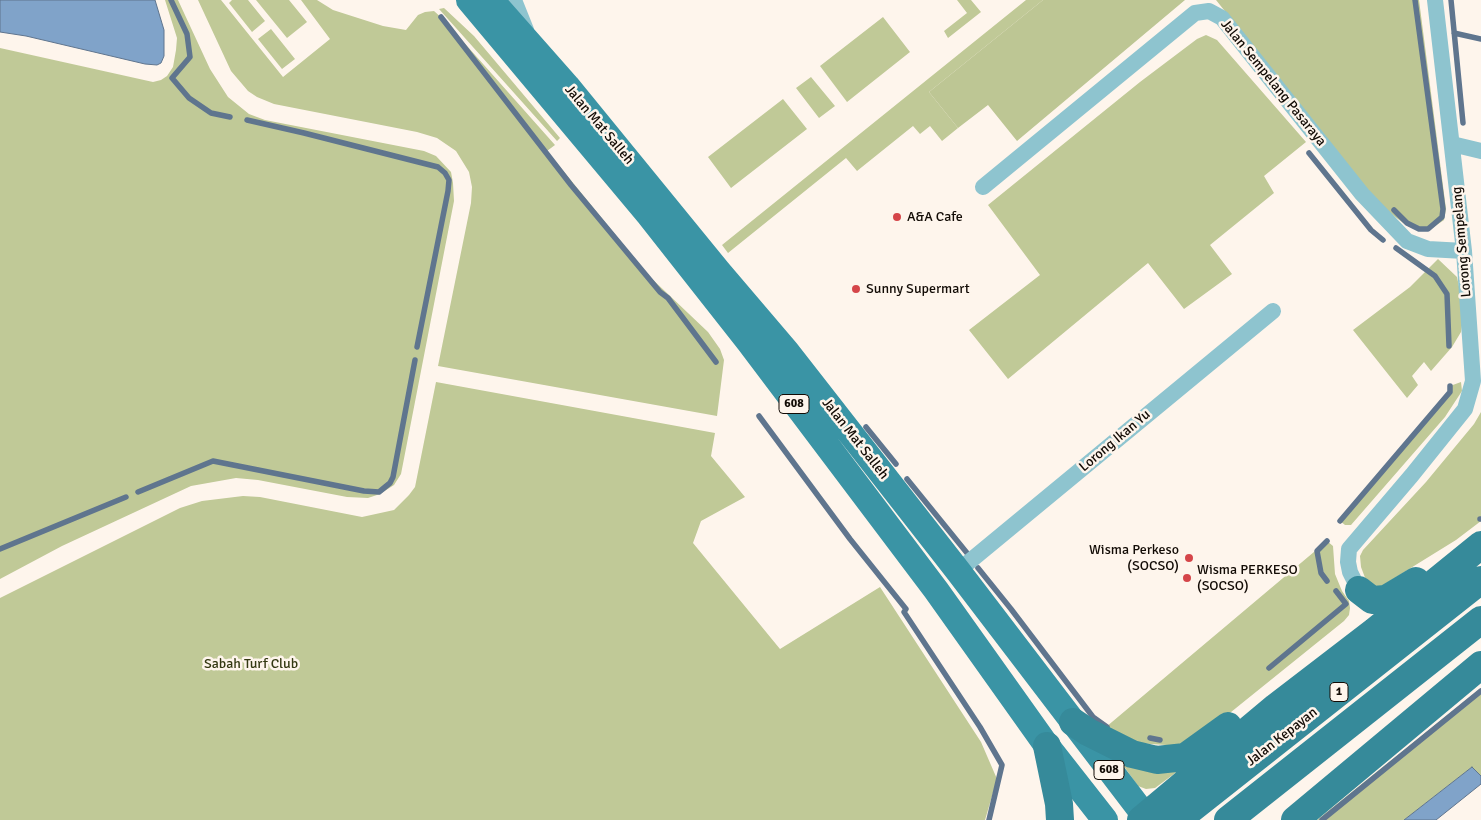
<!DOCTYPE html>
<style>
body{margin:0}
canvas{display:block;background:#fef5ec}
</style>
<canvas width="1481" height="820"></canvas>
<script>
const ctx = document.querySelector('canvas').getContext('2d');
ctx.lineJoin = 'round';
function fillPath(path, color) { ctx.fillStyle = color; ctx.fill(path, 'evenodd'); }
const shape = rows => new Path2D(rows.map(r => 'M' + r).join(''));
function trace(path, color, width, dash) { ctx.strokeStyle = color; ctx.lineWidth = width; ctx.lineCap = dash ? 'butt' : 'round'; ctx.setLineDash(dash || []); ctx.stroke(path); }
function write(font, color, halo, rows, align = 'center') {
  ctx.font = font + ' Signika,sans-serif'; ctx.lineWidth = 5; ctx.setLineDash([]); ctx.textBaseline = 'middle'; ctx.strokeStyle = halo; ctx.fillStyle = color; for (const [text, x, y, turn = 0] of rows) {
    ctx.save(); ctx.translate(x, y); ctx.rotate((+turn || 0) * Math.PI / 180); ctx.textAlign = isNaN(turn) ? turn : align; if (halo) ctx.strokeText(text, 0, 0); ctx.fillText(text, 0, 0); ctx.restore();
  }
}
fillPath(shape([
 [165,0,178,0,210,69,228,97,249,114,265,120,424,151,436,156,451,172,453,183,454,201,401,474,394,485,380,494,368,498,347,497,258,480,236,478,191,486,62,546,0,579,0,48,153,82,161,80,167,76,173,67,176,50,177,38],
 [198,0,221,0,283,77,330,39,301,0,317,0,333,10,383,26,406,30,418,15,425,12,434,11,444,20,555,145,547,151,649,276,708,332,720,349,724,360,717,416,438,366,471,203,472,187,469,172,456,151,437,138,417,132,274,104,257,97,248,91,231,71],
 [232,0,248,0,265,21,252,32,229,3],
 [256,0,289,0,307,22,287,38],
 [957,0,971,0,981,12,948,38,944,31,967,13],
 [1026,0,1043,0,929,92,958,128,942,141,930,126,920,134,913,126,857,171,846,158,728,253,722,245],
 [444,8,474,36,560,138,557,141,439,9],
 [883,17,910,52,847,102,820,66],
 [271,29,295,59,282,69,258,39],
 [1206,35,1217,40,1306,142,1264,176,1274,193,1210,245,1232,274,1184,309,1148,263,1008,379,969,330,1040,275,988,205,1140,82,1197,39],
 [811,77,835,106,819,118,796,88],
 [783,99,807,129,731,188,708,157],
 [1438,259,1457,277,1464,311,1461,332,1452,347,1431,371,1424,362,1412,376,1418,385,1407,398,1353,330,1410,287],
 [436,382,715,433,711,456,745,497,701,521,693,543,780,649,880,587,981,742,997,779,985,820,0,820,0,598,180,508,202,501,243,496,260,497,362,517,394,510,409,495,415,487],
 [1461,382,1462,391,1445,417,1351,525,1345,525,1340,521,1450,392,1450,386],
 [1481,412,1481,521,1456,540,1380,587,1367,583,1361,567,1360,556,1363,550,1426,482,1474,424],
 [1327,541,1333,546,1335,574,1342,591,1349,601,1350,608,1349,615,1344,621,1205,733,1181,746,1136,743,1106,727],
 [1481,688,1481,776,1472,767,1404,820,1317,820],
 [1123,765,1178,771,1155,788,1146,789,1138,786]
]), '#c0c997');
fillPath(shape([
 [1043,0,1185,0,1017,141,988,105,958,128,929,92],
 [1216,0,1419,0,1446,209,1444,220,1428,231,1419,231,1406,225,1390,213,1367,189]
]), '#bdc694');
const water = shape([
 [0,0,155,0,164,30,164,56,161,63,157,65,145,64,26,36,0,32,0,0],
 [1472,767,1481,776,1481,784,1436,820,1404,820,1472,767]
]);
fillPath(water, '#80a3c9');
trace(water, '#5f758e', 1);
trace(shape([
 [171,0,187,34,190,57,172,78,189,98,211,113,230,117],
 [1451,0,1463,123],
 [441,17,571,185,660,292,668,298,716,362],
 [1454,33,1481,39],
 [247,120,304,133,438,167,445,173,449,180,448,191,417,347],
 [1309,153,1371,230,1383,240],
 [1394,210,1407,223,1419,229,1428,229,1442,217,1443,209,1415,0],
 [1396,248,1435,276,1447,294,1449,346],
 [759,416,850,539,906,609,904,612,980,727,1002,765,989,820],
 [866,427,896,464],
 [907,479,967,553],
 [138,492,213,461,364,491,379,492,390,483,393,477,415,360],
 [1480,519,1481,519],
 [1340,521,1450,392,1450,386],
 [1327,541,1317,551,1321,573,1327,581],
 [0,549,126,497],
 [978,568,1011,609,1093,717,1107,727],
 [1269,668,1346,604,1336,591],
 [1150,738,1160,740],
 [1322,820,1481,691]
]), '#5f758e', 5.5);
trace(shape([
 [514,0,526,30],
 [1452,144,1481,151],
 [983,187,1195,13,1209,11,1222,18,1362,194,1407,241,1428,249,1464,251],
 [958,571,1273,311],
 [1359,590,1350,572,1348,562,1349,549,1412,475,1465,409,1473,381,1464,251,1435,0]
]), '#8ec4cf', 16);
trace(shape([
 [469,0,649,215,749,342,936,590,1047,746,1105,820],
 [491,0,567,86,718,271,787,352,958,571,1148,820]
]), '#3a94a5', 26);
trace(shape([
 [1359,590,1372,600,1386,599,1416,581],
 [1073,722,1088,732,1132,754,1157,760,1185,757,1228,726],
 [1047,746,1059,804,1060,820],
 [1141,820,1276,707,1375,631,1481,545],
 [1177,820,1481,580],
 [1228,820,1481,620],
 [1295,820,1481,665]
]), '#368a9a', 28);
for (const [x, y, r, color] of [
 [897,217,5,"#d54549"],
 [856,289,5,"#d54549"],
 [1189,558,5,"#d54549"],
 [1187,578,5,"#d54549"]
]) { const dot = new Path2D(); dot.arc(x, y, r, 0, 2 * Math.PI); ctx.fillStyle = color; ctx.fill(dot); trace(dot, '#fef5ec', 2); }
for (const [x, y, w] of [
 [794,404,30],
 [1339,692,18],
 [1109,770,30]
]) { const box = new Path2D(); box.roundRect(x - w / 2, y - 9.5, w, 19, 4); ctx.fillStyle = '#fef5ec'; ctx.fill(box); trace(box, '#120b05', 1); }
write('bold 12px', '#120b05', null, [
 ["608",794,404],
 ["1",1339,692],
 ["608",1109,770]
]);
write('14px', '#120b05', '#fef5ec', [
 ["Jalan Sempelang Pasaraya",1273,83,51],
 ["Jalan Mat Salleh",599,125,50],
 ["Lorong Sempelang",1462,242,-95],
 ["Jalan Mat Salleh",855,439,52],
 ["Lorong Ikan Yu",1115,441,-40],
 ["Jalan Kepayan",1282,737,-38]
]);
write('14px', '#120b05', '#fef5ec', [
 ["A&A Cafe",907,217],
 ["Sunny Supermart",866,289],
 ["Wisma Perkeso",1179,550,"right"],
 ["(SOCSO)",1179,566,"right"],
 ["Wisma PERKESO",1197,570],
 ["(SOCSO)",1197,586]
], 'left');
write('14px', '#333811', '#fef5ec', [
 ["Sabah Turf Club",251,664]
]);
</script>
